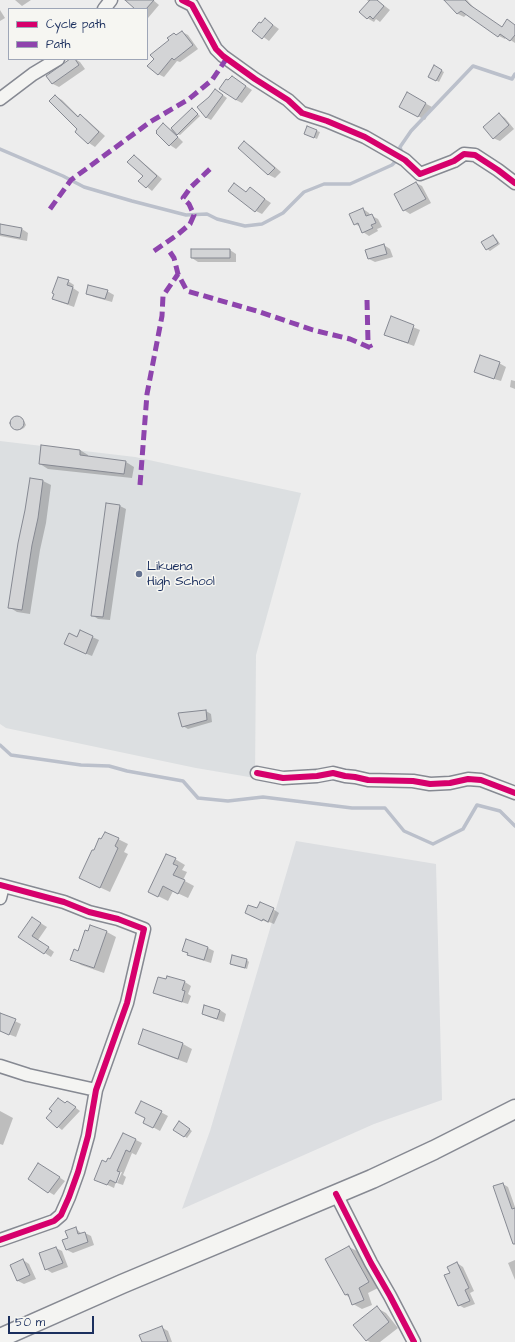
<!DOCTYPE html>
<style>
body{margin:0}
#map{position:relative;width:515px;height:1342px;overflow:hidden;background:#ededed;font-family:"Architects Daughter",sans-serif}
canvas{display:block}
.legend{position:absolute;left:8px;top:8px;width:140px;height:52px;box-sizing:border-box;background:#f6f6f2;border:1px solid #9ea6b7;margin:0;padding:5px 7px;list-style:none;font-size:12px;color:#1b2f5e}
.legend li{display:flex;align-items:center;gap:8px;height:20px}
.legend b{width:20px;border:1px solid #9ea6b7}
.scale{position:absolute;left:8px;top:1316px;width:86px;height:18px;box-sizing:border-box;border:2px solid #1b2f5e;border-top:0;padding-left:5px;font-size:12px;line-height:14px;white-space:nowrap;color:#1b2f5e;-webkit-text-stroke:3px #f6f6f2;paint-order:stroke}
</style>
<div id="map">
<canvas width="515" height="1342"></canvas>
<ul class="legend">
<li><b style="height:5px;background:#d6006c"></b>Cycle path</li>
<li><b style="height:5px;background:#8e44ad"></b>Path</li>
</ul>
<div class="scale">50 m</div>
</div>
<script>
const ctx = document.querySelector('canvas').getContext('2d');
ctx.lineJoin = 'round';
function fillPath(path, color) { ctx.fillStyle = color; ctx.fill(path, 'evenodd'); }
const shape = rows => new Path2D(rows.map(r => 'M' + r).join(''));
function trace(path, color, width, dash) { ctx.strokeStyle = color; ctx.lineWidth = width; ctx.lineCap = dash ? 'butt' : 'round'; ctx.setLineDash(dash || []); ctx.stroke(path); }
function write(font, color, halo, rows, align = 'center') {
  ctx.font = font + ' "Architects Daughter",sans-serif'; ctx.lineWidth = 3; ctx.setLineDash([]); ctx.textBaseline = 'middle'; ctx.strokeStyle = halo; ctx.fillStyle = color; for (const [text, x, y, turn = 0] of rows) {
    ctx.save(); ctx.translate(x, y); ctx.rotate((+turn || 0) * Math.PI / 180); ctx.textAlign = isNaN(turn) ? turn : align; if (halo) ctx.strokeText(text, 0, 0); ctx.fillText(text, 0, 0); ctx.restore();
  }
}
fillPath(shape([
 [0,441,135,457,301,493,256,655,255,778,196,768,6,728,0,724]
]), '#dcdfe1');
fillPath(shape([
 [296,841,436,864,442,1100,374,1124,182,1209,210,1131]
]), '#dcdee1');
fillPath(shape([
 [15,0,31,0,22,6],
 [126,0,153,0,159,5,148,18,147,17,147,9,136,9],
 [367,0,377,0,390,10,380,22,376,19,374,22,367,18,369,2],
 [449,0,467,0,476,10,502,28,515,25,515,43,506,37,505,39,499,36,467,14,464,17,458,14,447,1],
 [0,10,5,18,0,21],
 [265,19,279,29,269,41,254,30],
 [182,32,188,35,198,49,180,62,177,61,164,77,158,74,171,41,174,34,178,36],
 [72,59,75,59,80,62,85,69,59,87,53,84,48,77],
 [435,67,444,72,439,82,429,76],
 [238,81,252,90,242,103,236,100],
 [220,93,227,98,211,120,207,118,198,107],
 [408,94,432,107,425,120,400,106],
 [55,96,62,100,79,117,80,116,86,119,105,136,95,147,89,143],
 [192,109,200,116,180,135,174,133,183,142,176,149,170,145,157,133,163,124,171,130],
 [499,114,505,118,514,129,500,141,493,138],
 [317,131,320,132,317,139,308,135],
 [244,142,251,146,281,172,275,178,269,175,239,148],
 [134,156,139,159,162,179,152,191,140,181,144,176],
 [416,183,422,186,431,203,410,214,404,210],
 [250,189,271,203,262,214,256,211,247,193],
 [363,209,369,213,370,215,378,219,382,227,377,229,378,231,369,236,363,232,361,227,355,224],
 [0,225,22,229,28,233,27,241,0,236],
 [493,236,496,238,500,244,490,251,487,249],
 [384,245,390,249,393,257,375,262,369,259],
 [230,250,236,254,236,262,198,262,192,258],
 [68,281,74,285,73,288,79,292,74,307,60,302,54,299],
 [107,291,114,295,112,302,94,297,87,293],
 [391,318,420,330,414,346,392,338,385,334],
 [499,363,506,367,501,381,481,375,475,371],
 [511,380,515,381,515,389,510,387],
 [17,417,24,421,26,425,24,428,20,430,13,427,11,423,13,419],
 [42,446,80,450,88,455,88,457,126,462,134,467,132,478,48,469,40,464],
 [31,479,43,481,51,485,46,523,40,550,30,614,17,612,9,607],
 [120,506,126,509,110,620,98,619,92,615],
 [81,632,99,640,92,656,72,648],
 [206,711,211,714,212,722,188,729,183,726,180,714],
 [118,839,128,844,124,852,128,854,110,892,80,878],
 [175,859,185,865,182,870,187,872,183,880,194,886,188,898,173,891,168,901,150,892],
 [273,909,279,913,274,924,269,922,269,923,252,916],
 [39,922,47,927,38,940,54,952,51,957,20,937],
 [107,932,116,937,104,973,81,965,72,959,78,952],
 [186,941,208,948,214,951,211,963,195,958,183,951],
 [247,960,249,962,247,969,234,965],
 [166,980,185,982,191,986,188,994,191,996,188,1004,161,996,154,993],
 [220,1010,226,1014,224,1022,209,1017,203,1014],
 [0,1014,21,1024,16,1037,0,1031],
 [144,1030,183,1044,192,1049,187,1063,149,1049,139,1044],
 [142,1102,168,1116,160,1131,151,1126,147,1118],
 [66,1104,72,1105,80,1111,62,1130,47,1118],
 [0,1111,13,1118,3,1145,0,1144],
 [182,1124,192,1131,187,1138,174,1129],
 [124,1134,142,1143,136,1155,132,1153,123,1175,126,1177,123,1185,117,1183,122,1172,119,1172,114,1188,95,1179,107,1163,111,1160],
 [45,1168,65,1181,54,1195,49,1192],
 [503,1184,508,1187,515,1207,515,1233],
 [75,1228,82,1234,85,1233,91,1236,94,1245,73,1253,67,1250,69,1239],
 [349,1247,359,1252,378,1288,368,1293,372,1305,362,1309,353,1304,350,1298,346,1295],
 [56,1248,62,1251,68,1267,52,1273,46,1269],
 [23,1260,29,1264,36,1279,24,1284,18,1281,11,1266],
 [515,1260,515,1280,508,1263],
 [457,1263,463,1267,474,1291,470,1293,475,1304,464,1308,459,1305,451,1273],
 [377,1308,386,1313,398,1328,380,1342,370,1342,366,1340],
 [161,1327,168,1331,172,1342,143,1342]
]), '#0003');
trace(shape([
 [0,149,63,176,84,187,132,201,186,215,207,214,217,219,245,226,262,224,283,213,304,192,324,184,350,184,392,165,400,157,402,153,400,147,411,131,473,66,512,79,515,74],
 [0,745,11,755,81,765,109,766,127,771,183,781,198,798,228,801,263,797,352,808,385,808,404,831,433,844,463,829,477,805,500,811,515,826]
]), '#bbc0cb', 3.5);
const building = shape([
 [125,0,154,0,146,9,135,9,125,0],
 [370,0,377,0,384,6,373,19,370,16,367,19,359,12,370,0],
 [444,0,465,0,470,5,502,27,507,19,515,25,515,35,510,41,500,34,498,37,461,11,457,14,444,0],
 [265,18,273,25,262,39,252,31,259,22,261,23,265,18],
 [182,31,193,45,174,60,172,58,158,75,147,66,154,59,150,55,169,40,167,38,174,33,176,35,182,31],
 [70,59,75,59,79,65,52,84,46,76,70,59],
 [434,65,442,70,436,81,428,77,434,65],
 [232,76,246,86,236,100,219,89,226,79,228,80,232,76],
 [215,89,223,95,206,118,197,107,209,97,215,89],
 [407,92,426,103,418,117,399,107,407,92],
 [55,95,78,117,80,114,99,132,88,144,75,132,77,129,49,101,55,95],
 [192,108,198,114,177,135,171,128,192,108],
 [499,113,509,125,493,139,483,127,499,113],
 [163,123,178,137,169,146,156,133,157,132,156,131,163,123],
 [307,126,317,130,314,138,304,134,307,126],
 [244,141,275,168,268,175,238,148,244,141],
 [134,155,157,176,146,188,138,181,143,176,127,162,134,155],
 [416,182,426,199,403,211,394,194,416,182],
 [234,183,246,192,250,187,265,199,255,212,228,191,234,183],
 [363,208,366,216,372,214,376,223,371,225,373,228,362,233,358,223,354,225,349,214,363,208],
 [0,224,22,228,20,238,0,234,0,224],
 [493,235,498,243,486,250,481,242,493,235],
 [384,244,387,254,368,259,365,250,384,244],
 [191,249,230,249,230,258,191,258,191,249],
 [58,277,69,280,67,285,73,287,68,304,52,299,54,294,52,293,58,277],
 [88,285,108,290,105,299,86,294,88,285],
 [391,316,414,325,408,343,384,335,391,316],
 [480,355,500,362,494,379,474,372,480,355],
 '10 423a7 7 0 1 1 14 0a7 7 0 1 1-14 0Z',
 [41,445,80,450,80,455,126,461,124,474,39,464,41,445],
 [30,478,43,480,38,518,32,545,22,610,8,608,18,543,25,510,30,478],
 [106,503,120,505,103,617,91,616,106,503],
 [80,630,93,636,86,654,64,644,69,633,77,637,80,630],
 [206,710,207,720,182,727,178,713,206,710],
 [105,832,119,838,115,846,118,848,100,888,79,878,92,850,94,850,99,838,101,839,105,832],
 [166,854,176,858,173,864,178,866,173,875,185,880,178,894,163,886,158,897,148,892,166,854],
 [260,902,274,908,268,922,263,919,262,921,245,913,248,905,257,908,260,902],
 [32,917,41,923,32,936,49,947,44,954,18,937,32,917],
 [90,925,107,931,94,968,70,960,74,949,78,951,85,930,88,931,90,925],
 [186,939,208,947,204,960,187,955,188,953,182,951,186,939],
 [232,955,247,959,245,968,230,964,232,955],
 [167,976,185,981,182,990,185,991,182,1002,153,993,158,977,166,979,167,976],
 [204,1005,220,1010,217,1019,202,1014,204,1005],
 [0,1013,16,1019,9,1035,0,1031,0,1013],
 [143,1029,183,1043,178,1059,138,1044,143,1029],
 [58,1098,65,1103,67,1101,76,1107,57,1128,46,1118,52,1111,49,1109,58,1098],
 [141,1101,162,1111,153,1128,143,1123,145,1118,135,1113,141,1101],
 [179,1121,190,1129,184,1137,173,1130,179,1121],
 [123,1133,136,1139,130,1152,126,1150,117,1171,120,1172,116,1183,110,1180,107,1185,94,1180,102,1160,106,1162,108,1158,110,1159,123,1133],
 [38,1163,60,1177,48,1193,28,1179,38,1163],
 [503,1183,512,1209,515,1208,515,1244,513,1244,493,1186,503,1183],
 [76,1227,78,1234,85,1232,88,1242,66,1250,62,1240,68,1238,65,1231,76,1227],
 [349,1246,369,1282,359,1288,364,1300,352,1305,348,1294,345,1295,325,1259,349,1246],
 [56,1247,63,1263,45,1270,39,1253,56,1247],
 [23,1259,30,1275,17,1281,10,1265,23,1259],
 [457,1262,469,1288,465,1290,470,1301,458,1306,444,1275,450,1273,447,1267,457,1262],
 [377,1306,389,1322,366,1341,353,1325,377,1306],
 [162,1326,168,1342,142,1342,139,1335,162,1326]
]);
fillPath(building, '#d3d4d6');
trace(building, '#868992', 1);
const street = shape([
 [182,0,192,5,216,49,223,56,255,79,288,100,302,113,327,121,365,137,405,160,420,174,454,161,464,154,475,155,498,170,515,183],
 [104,9,111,0],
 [0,99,33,74,58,59],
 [257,773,283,778,317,776,333,773,345,776,355,777,368,780,413,781,430,784,450,783,468,779,481,780,515,793],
 [0,885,64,902,89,912,118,919,144,929,127,1003,96,1090,88,1136,78,1172,69,1197,61,1215,54,1221,0,1240],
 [0,898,3,886],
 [0,1066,28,1075,96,1090],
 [336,1194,371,1263,390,1296,414,1342]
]);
const primary = shape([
 [0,1338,122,1284,372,1179,434,1150,515,1109]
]);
trace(street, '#868992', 15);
trace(primary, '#868992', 21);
trace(street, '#f4f4f2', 12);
trace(primary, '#f4f4f2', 18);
trace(shape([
 [50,209,71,180,150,122,189,99,212,80,227,58],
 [154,251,177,235,190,224,194,215,189,204,183,198,191,187,210,169],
 [170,252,174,258,178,274,187,291,260,312,313,330,350,339,371,348],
 [367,300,368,342,371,348],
 [140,485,147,394,162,316,163,296,178,274]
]), '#8e44ad', 5, [10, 5]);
trace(shape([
 [182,0,192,5,216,49,223,56,255,79,288,100,302,113,327,121,365,137,405,160,420,174,454,161,464,154,475,155,498,170,515,183],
 [257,773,283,778,317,776,333,773,345,776,355,777,368,780,413,781,430,784,450,783,468,779,481,780,515,793],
 [0,885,64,902,89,912,118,919,144,929,127,1003,96,1090,88,1136,78,1172,69,1197,61,1215,54,1221,0,1240],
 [336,1194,371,1263,390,1296,414,1342]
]), '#d6006c', 6);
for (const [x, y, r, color] of [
 [139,574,4,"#647290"]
]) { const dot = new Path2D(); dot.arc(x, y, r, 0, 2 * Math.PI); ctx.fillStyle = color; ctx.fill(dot); trace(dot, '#f6f6f2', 1.5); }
write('13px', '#1b2f5e', '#f6f6f2', [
 ["Likuena",147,567],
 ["High School",147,582]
], 'left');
</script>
